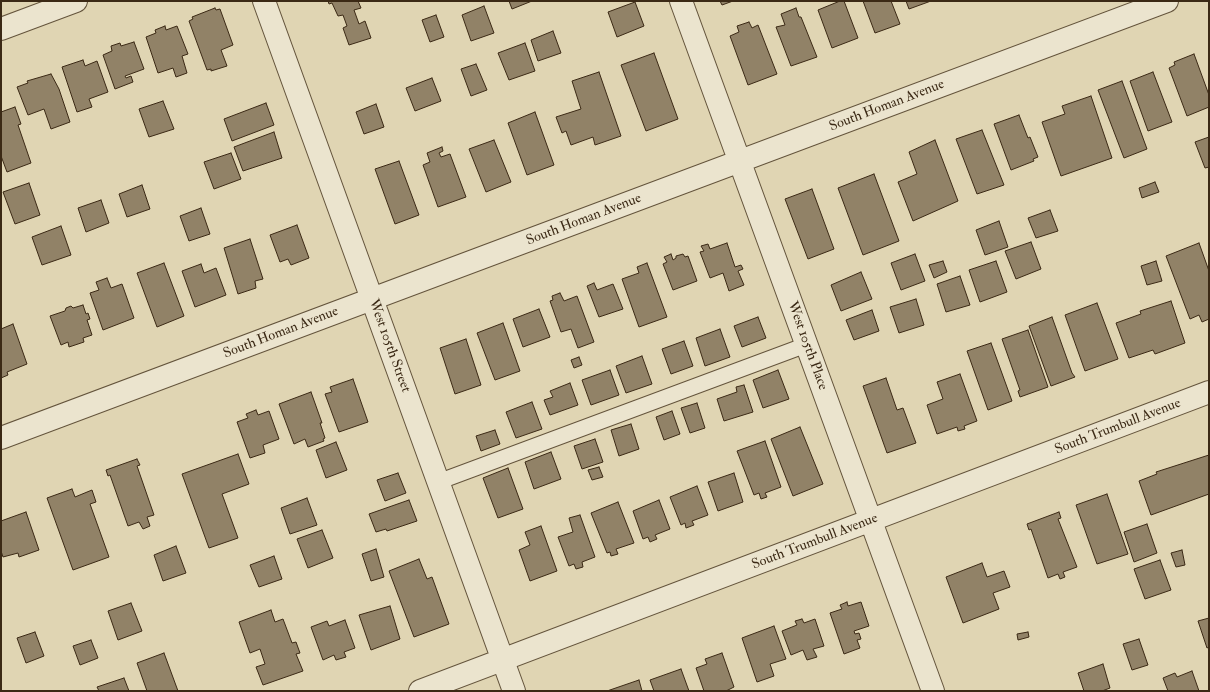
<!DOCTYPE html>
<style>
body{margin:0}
#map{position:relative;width:1210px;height:692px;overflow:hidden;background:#e0d5b3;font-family:"IM FELL Double Pica",serif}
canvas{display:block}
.frame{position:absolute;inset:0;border:2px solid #3b2915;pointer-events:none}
</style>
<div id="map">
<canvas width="1210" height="692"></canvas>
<div class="frame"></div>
</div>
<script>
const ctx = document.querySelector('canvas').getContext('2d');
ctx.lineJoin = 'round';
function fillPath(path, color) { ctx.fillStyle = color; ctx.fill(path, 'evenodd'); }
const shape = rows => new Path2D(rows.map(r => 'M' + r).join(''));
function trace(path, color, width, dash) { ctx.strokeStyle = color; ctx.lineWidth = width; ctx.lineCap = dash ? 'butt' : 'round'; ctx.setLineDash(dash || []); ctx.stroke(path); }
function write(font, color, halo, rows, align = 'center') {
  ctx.font = font + ' "IM FELL Double Pica",serif'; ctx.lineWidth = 3; ctx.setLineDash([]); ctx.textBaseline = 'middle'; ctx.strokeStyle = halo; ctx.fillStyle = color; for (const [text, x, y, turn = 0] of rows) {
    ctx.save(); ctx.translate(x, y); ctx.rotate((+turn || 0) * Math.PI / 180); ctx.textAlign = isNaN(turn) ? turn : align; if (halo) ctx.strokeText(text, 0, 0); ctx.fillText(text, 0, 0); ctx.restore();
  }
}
const building = shape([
 [328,1,358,1,361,8,354,10,359,24,365,21,371,38,349,45,343,28,347,26,343,15,338,16,332,3,329,4,328,1],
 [509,1,532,1,512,9,509,1],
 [720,1,733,1,722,5,720,1],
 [840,1,844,1,858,38,832,48,818,10,840,1],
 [863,1,891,1,900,24,875,33,863,1],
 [906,1,931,1,909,9,906,1],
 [635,2,644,26,617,37,608,12,635,2],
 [484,6,494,33,471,41,462,15,484,6],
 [215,8,216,10,220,9,233,45,221,50,227,66,211,71,211,69,207,70,189,21,193,19,192,17,215,8],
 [796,8,799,17,801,17,817,57,791,66,776,27,785,25,781,14,796,8],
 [436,15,444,37,430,42,422,20,436,15],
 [749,22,752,28,758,25,777,74,748,85,730,36,739,32,737,26,749,22],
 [165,26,166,30,177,26,188,54,182,56,187,73,176,77,173,68,158,73,146,37,156,33,155,30,165,26],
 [553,31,561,53,538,61,531,40,553,31],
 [134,42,144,69,125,76,126,78,131,76,133,82,115,89,103,55,112,51,111,46,120,43,121,46,134,42],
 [525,43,535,71,509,80,498,53,525,43],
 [654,53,678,119,646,131,621,65,654,53],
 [1194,54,1209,95,1209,107,1187,116,1169,68,1175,65,1174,62,1194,54],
 [83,60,85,66,97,61,108,92,89,99,92,107,77,112,62,67,83,60],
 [476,64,487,90,471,96,461,69,476,64],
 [599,72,621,136,595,145,593,137,571,145,566,131,562,133,556,117,581,109,572,81,599,72],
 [1153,72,1172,122,1148,131,1130,81,1153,72],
 [51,74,59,89,70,122,51,129,44,109,28,115,17,87,28,83,27,81,51,74],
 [432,78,441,101,415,111,406,88,432,78],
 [1122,81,1147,149,1124,158,1098,90,1122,81],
 [1091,96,1112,158,1061,176,1042,122,1065,114,1062,106,1091,96],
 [163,101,174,129,149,137,139,109,163,101],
 [266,103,274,125,232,141,224,119,266,103],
 [376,104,384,127,364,134,356,112,376,104],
 [15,107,21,124,18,125,31,163,7,172,1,156,1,112,15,107],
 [535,112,554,165,527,175,508,123,535,112],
 [1019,115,1028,138,1030,137,1038,157,1033,159,1034,161,1011,170,994,124,1019,115],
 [982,130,1004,185,977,194,956,139,982,130],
 [274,132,282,158,243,171,234,147,274,132],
 [1209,137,1209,167,1205,168,1195,142,1209,137],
 [494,140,511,182,486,192,469,149,494,140],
 [935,140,958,201,913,221,898,182,917,174,909,152,935,140],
 [442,147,443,151,439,153,441,157,450,154,466,197,438,207,423,165,430,162,427,153,442,147],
 [231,153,241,179,214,189,204,162,231,153],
 [399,161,419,215,395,224,375,169,399,161],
 [874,174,899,241,863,255,838,188,874,174],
 [1155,182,1159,192,1142,198,1139,188,1155,182],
 [29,183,40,215,15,224,3,192,29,183],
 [142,185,150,209,127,217,119,194,142,185],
 [812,189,834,249,808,259,785,199,812,189],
 [101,200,109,223,86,232,78,208,101,200],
 [201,208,210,234,189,241,180,216,201,208],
 [1050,210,1058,231,1036,238,1028,218,1050,210],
 [999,221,1008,247,985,255,976,230,999,221],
 [297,225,309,258,291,265,288,259,280,262,270,235,297,225],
 [61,226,71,255,42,265,32,237,61,226],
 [250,239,263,279,255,281,256,288,238,294,224,248,250,239],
 [1031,242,1041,269,1016,279,1005,251,1031,242],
 [727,243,735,267,741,265,743,269,738,271,744,285,729,291,723,273,710,278,700,252,704,251,701,246,708,244,710,249,727,243],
 [1199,243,1209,271,1209,319,1202,322,1199,315,1190,319,1166,256,1199,243],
 [671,254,673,260,676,258,676,256,683,254,685,257,688,256,697,281,673,290,663,264,667,262,664,257,671,254],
 [915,254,925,281,901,290,891,263,915,254],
 [943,261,947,272,934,278,929,265,943,261],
 [996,261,1007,292,980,302,969,270,996,261],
 [1156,261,1162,281,1147,285,1141,266,1156,261],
 [164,263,184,316,157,327,137,273,164,263],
 [647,263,667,317,639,327,622,279,639,273,637,267,647,263],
 [201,264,204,273,216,268,226,295,195,307,182,271,201,264],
 [861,272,872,299,841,311,831,285,861,272],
 [960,276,970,305,946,312,937,284,960,276],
 [107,278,111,288,122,284,134,318,103,330,90,293,99,290,96,282,107,278],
 [594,283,597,290,613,284,623,309,599,317,587,286,594,283],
 [560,293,564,301,577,296,594,342,578,348,571,329,561,332,550,301,553,300,552,296,560,293],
 [916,299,924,325,899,333,890,307,916,299],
 [1171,301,1185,343,1155,354,1153,350,1129,358,1116,323,1141,314,1140,311,1171,301],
 [1097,303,1118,359,1085,371,1065,315,1097,303],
 [83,305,86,314,88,313,90,319,87,320,92,335,83,338,84,342,69,347,68,342,61,345,50,316,65,311,66,308,71,306,73,308,83,305],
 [539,309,550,337,523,347,513,319,539,309],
 [872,310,879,331,854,340,846,320,872,310],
 [758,317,766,338,742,347,734,326,758,317],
 [1052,317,1072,373,1075,377,1051,386,1029,326,1052,317],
 [503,323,520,371,495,380,477,333,503,323],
 [13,324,27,364,7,372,8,375,1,378,1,329,13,324],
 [720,329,730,357,705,366,696,338,720,329],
 [1028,330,1048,387,1020,397,1018,391,1020,390,1002,339,1028,330],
 [466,339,481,385,455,394,440,348,466,339],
 [684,341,693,366,671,374,662,349,684,341],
 [991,343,1012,401,988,410,967,351,991,343],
 [642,356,652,384,626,393,616,366,642,356],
 [579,357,582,365,574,368,571,360,579,357],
 [610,370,619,395,591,405,582,380,610,370],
 [778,370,789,399,763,408,753,380,778,370],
 [960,374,977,421,964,426,965,429,958,431,957,427,937,434,927,405,943,399,937,382,960,374],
 [886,378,897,410,903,408,916,443,887,453,863,386,886,378],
 [353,379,368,422,339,432,325,394,332,392,330,387,353,379],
 [570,383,578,405,550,415,544,400,553,397,550,391,570,383],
 [744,385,753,412,724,421,717,399,737,392,736,387,744,385],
 [311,392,322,423,320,423,325,438,323,439,324,441,308,447,305,439,294,444,279,404,311,392],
 [532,402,542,429,516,438,506,412,532,402],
 [697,403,705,428,690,433,681,408,697,403],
 [256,410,258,415,269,411,279,439,263,445,265,453,250,458,237,422,248,418,246,414,256,410],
 [672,411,680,434,664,440,656,417,672,411],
 [631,424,639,449,619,456,611,430,631,424],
 [800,427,823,484,793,496,771,439,800,427],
 [495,430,500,444,481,451,476,436,495,430],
 [595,439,603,462,582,469,574,446,595,439],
 [765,441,781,487,765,493,767,497,761,499,759,493,754,495,737,451,765,441],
 [336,442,347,470,326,478,316,450,336,442],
 [551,452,561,479,534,489,525,462,551,452],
 [238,454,249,484,222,494,238,538,209,548,182,474,238,454],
 [1209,455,1209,494,1151,515,1139,481,1157,474,1156,472,1209,455],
 [137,459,140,465,137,466,154,515,147,517,150,526,143,529,139,522,128,526,110,475,108,476,106,470,137,459],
 [599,467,603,477,592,480,588,470,599,467],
 [508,468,523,509,498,518,483,478,508,468],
 [398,473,406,493,385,501,377,480,398,473],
 [734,473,743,502,718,511,708,482,734,473],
 [697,486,708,515,692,521,694,525,686,528,685,523,681,525,670,497,697,486],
 [72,489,75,497,92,490,96,502,90,504,109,557,73,570,47,498,72,489],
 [1107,494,1128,554,1097,564,1076,505,1107,494],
 [307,498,317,525,290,534,281,508,307,498],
 [409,500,417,521,387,531,386,529,376,532,369,514,409,500],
 [659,500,670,529,655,535,657,539,650,542,648,537,643,539,633,511,659,500],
 [618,502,634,543,616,549,618,554,611,556,610,552,607,553,591,513,618,502],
 [26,512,39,550,19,557,18,553,3,557,1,551,1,521,26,512],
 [1059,512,1061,518,1058,519,1077,567,1063,572,1065,577,1060,579,1058,574,1048,578,1031,529,1029,530,1027,524,1059,512],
 [580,515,595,557,582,562,583,567,576,569,574,564,569,566,558,537,573,532,569,518,580,515],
 [1147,524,1157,553,1134,562,1124,532,1147,524],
 [541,526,557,571,530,581,519,550,530,545,525,532,541,526],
 [322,530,333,558,308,568,297,539,322,530],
 [176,546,186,573,163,581,154,555,176,546],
 [376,549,384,577,371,581,362,554,376,549],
 [1182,550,1185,565,1176,567,1171,553,1182,550],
 [274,556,282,579,259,587,250,565,274,556],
 [419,559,427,579,432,577,449,624,414,637,389,571,419,559],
 [1160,560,1171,590,1145,599,1134,569,1160,560],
 [982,563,987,577,1004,571,1010,587,993,593,999,609,963,623,946,577,982,563],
 [847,602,848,606,861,602,869,626,854,631,855,634,859,633,861,639,857,640,860,648,844,654,830,613,842,609,840,605,847,602],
 [131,603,142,631,118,640,108,611,131,603],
 [390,606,400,639,371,650,359,615,390,606],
 [271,610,275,622,283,619,292,643,296,642,300,653,296,654,303,671,263,685,256,667,265,664,260,649,250,653,239,622,271,610],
 [1209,618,1209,647,1207,648,1198,621,1209,618],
 [802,619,804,623,815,619,824,646,813,649,817,657,807,660,803,650,791,655,782,631,797,625,795,621,802,619],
 [345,620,355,648,344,652,346,657,336,660,334,655,323,660,311,627,327,621,329,626,345,620],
 [774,626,786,659,770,664,774,676,757,682,742,638,774,626],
 [35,632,44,656,26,663,17,638,35,632],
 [1028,632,1029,637,1018,640,1017,634,1028,632],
 [1139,639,1148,665,1132,670,1123,644,1139,639],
 [91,640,98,658,80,665,73,646,91,640],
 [164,653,178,691,147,691,137,663,164,653],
 [722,653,734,687,726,691,704,691,696,668,707,664,705,659,722,653],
 [1103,664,1110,688,1102,691,1084,691,1078,673,1103,664],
 [681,669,689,691,654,691,650,680,681,669],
 [1192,671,1199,691,1168,691,1163,678,1175,673,1177,677,1192,671],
 [124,678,129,691,99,691,97,687,124,678],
 [639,680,642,691,607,691,639,680]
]);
fillPath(building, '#918267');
trace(building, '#3b2915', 1);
const lane = shape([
 [438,482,806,345]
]);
const street = shape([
 [264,1,514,691],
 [681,1,933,691],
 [1,29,76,1],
 [1,438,1167,1],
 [420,691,1209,392]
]);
trace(lane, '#64543c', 17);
trace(street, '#64543c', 24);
trace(lane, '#ebe4ce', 15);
trace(street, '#ebe4ce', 22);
write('14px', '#3b2915', '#ebe4ce', [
 ["South Homan Avenue",887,106,-21],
 ["South Homan Avenue",584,220,-21],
 ["South Homan Avenue",281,333,-21],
 ["West 105th Street",389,346,70],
 ["West 105th Place",807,346,70],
 ["South Trumbull Avenue",1118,427,-21],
 ["South Trumbull Avenue",815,542,-21]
]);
</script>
